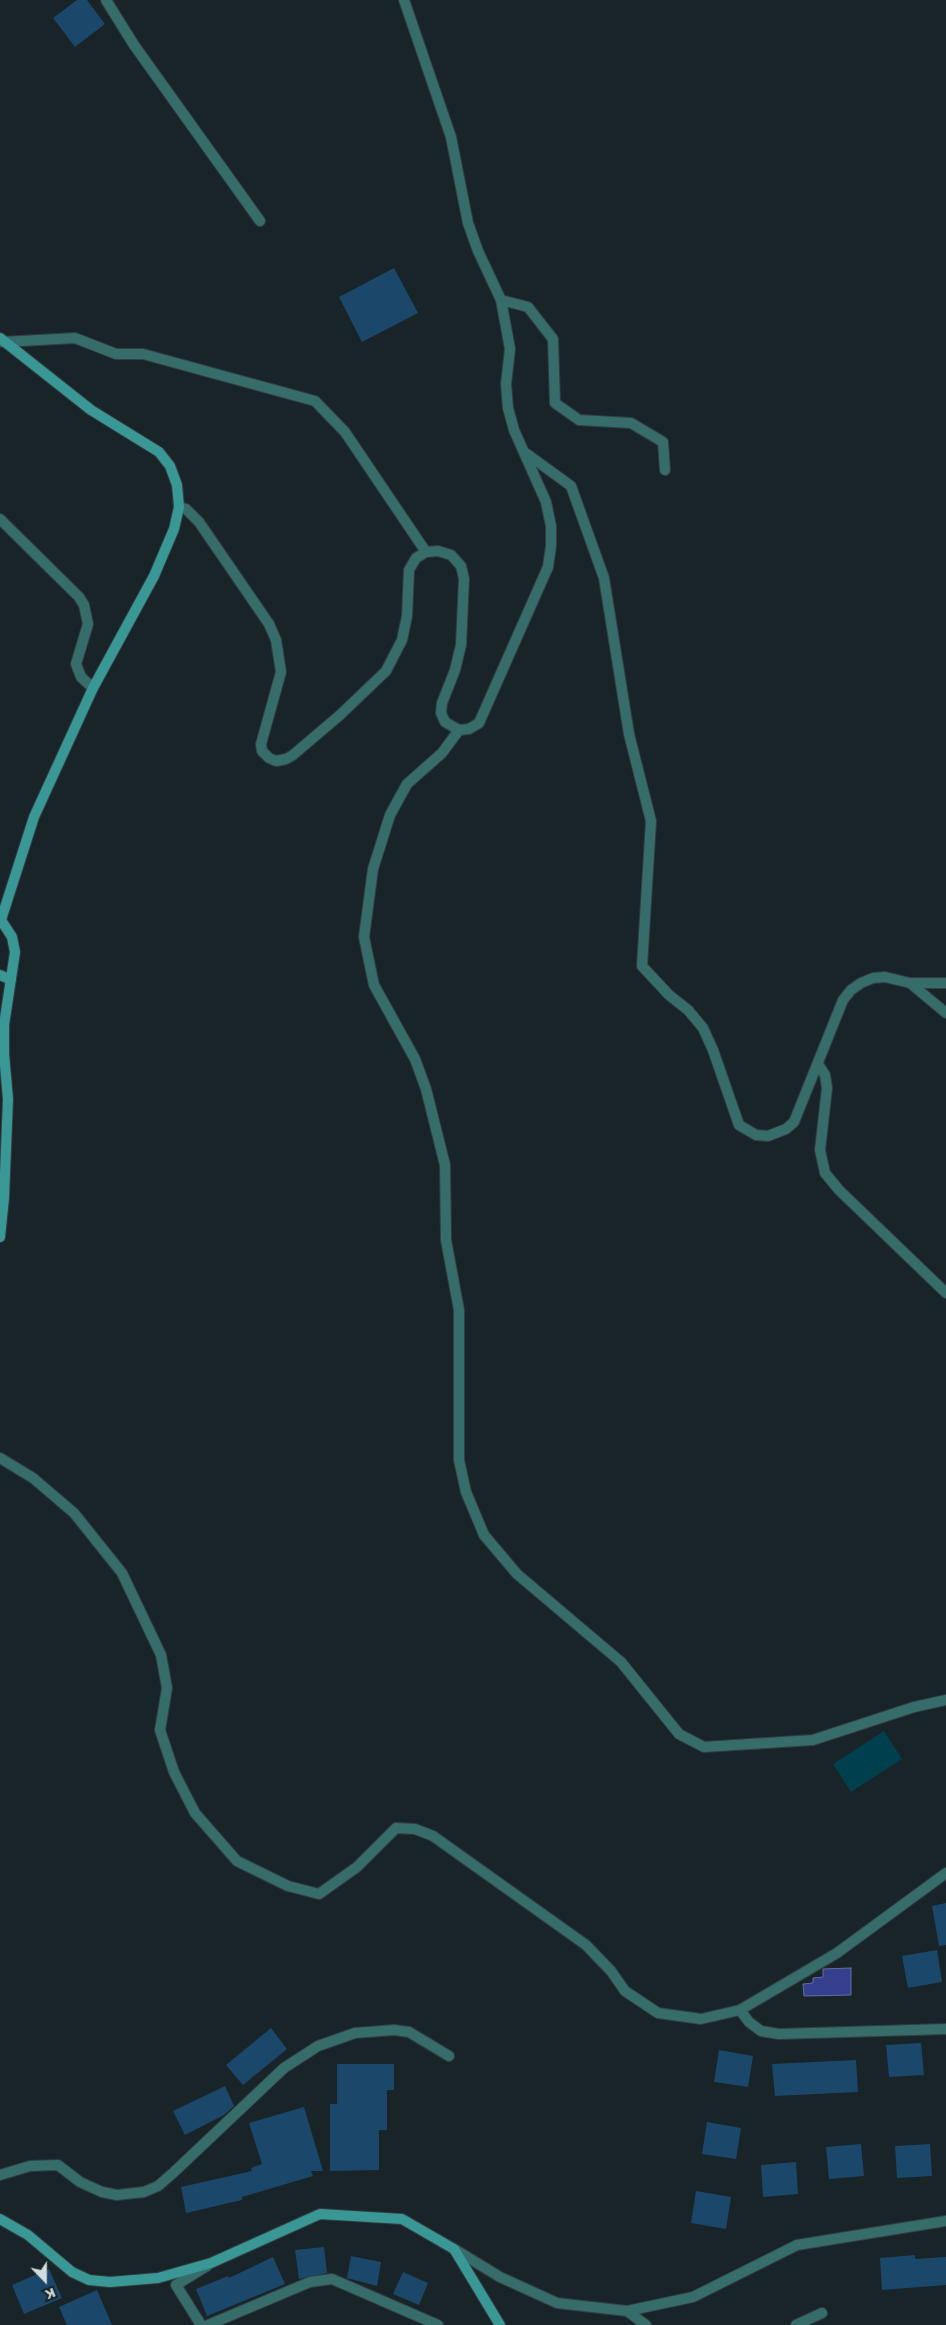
<!DOCTYPE html>
<style>
body{margin:0}
#map{position:relative;width:946px;height:2325px;overflow:hidden;background:#182428;font-family:"Work Sans",sans-serif}
canvas{display:block}
.north{position:absolute;left:20px;top:2255px;width:50px;height:50px;-webkit-text-stroke:4px #182428;paint-order:stroke;rotate:158deg;font-size:14px;font-weight:700;line-height:20px;text-align:center;color:#d3dbdd}
.north::after{content:'';display:block;margin:auto;width:18px;height:22px;background:#d3dbdd;clip-path:polygon(50% 0,100% 100%,50% 72%,0 100%)}
</style>
<div id="map">
<canvas width="946" height="2325"></canvas>
<div class="north">K</div>
</div>
<script>
const ctx = document.querySelector('canvas').getContext('2d');
ctx.lineJoin = 'round';
function fillPath(path, color) { ctx.fillStyle = color; ctx.fill(path, 'evenodd'); }
const shape = rows => new Path2D(rows.map(r => 'M' + r).join(''));
function trace(path, color, width, dash) { ctx.strokeStyle = color; ctx.lineWidth = width; ctx.lineCap = dash ? 'butt' : 'round'; ctx.setLineDash(dash || []); ctx.stroke(path); }
fillPath(shape([
 [884,1731,902,1759,851,1792,833,1764]
]), '#003f4e');
const water = shape([
 [851,1968,851,1995,804,1996,803,1984,813,1983,813,1978,823,1977,823,1969,851,1968]
]);
fillPath(water, '#343f8e');
trace(water, '#646ea6', 1);
fillPath(shape([
 [77,0,87,0,105,24,75,47,53,18],
 [394,268,418,313,362,342,339,297],
 [946,1903,946,1945,939,1946,932,1906],
 [937,1950,942,1982,908,1988,902,1956],
 [271,2028,287,2049,243,2085,226,2065],
 [921,2043,924,2075,889,2077,886,2045],
 [719,2050,753,2056,748,2087,714,2082],
 [856,2060,858,2092,775,2096,772,2064],
 [337,2064,394,2064,394,2090,387,2090,387,2130,379,2130,379,2170,330,2171,330,2104,337,2104],
 [225,2086,234,2106,224,2115,185,2135,173,2111],
 [304,2107,323,2171,311,2171,313,2176,242,2197,242,2200,186,2213,181,2187,252,2171,251,2168,262,2164,249,2123],
 [707,2122,741,2128,736,2159,702,2154],
 [861,2144,864,2176,829,2179,826,2147],
 [930,2144,932,2176,897,2178,895,2146],
 [796,2162,798,2194,763,2197,761,2165],
 [696,2191,731,2197,726,2229,691,2223],
 [324,2247,327,2273,299,2279,295,2250],
 [915,2255,915,2259,946,2257,946,2285,882,2290,880,2258],
 [351,2256,381,2262,377,2286,347,2278],
 [273,2257,285,2284,207,2316,196,2289,228,2276,229,2278],
 [49,2269,62,2298,24,2314,12,2285],
 [403,2272,428,2283,419,2305,393,2294],
 [97,2290,112,2325,67,2325,59,2307]
]), '#1b476b');
const lane = shape([
 [106,0,134,45,260,221],
 [3,342,75,338,116,354,143,354,315,401,345,432,426,552],
 [910,983,946,1013],
 [910,983,946,983],
 [818,1064,825,1075,827,1088,820,1150,825,1173,839,1190,946,1293],
 [0,2175,30,2166,58,2165,80,2182,102,2192,117,2195,144,2192,158,2186,173,2173,284,2068,318,2046,355,2033,394,2030,409,2032,449,2056],
 [627,2311,646,2325],
 [201,2325,176,2285,207,2266],
 [208,2325,310,2282,332,2279,438,2325],
 [796,2325,822,2313]
]);
const street = shape([
 [501,300,528,307,553,339,555,403,579,420,631,423,663,442,665,470],
 [527,454,571,486,604,578,629,734,651,821,642,966,669,995,688,1010,703,1028,713,1050,739,1125,756,1135,768,1136,786,1129,794,1122,843,1000,851,990,861,983,873,978,885,977,910,983],
 [179,507,186,509,199,522,269,624,276,640,281,672,261,744,262,751,269,758,276,761,286,759,293,755,340,715,386,671,402,640,407,616,409,570,416,558,426,552,438,551,451,555,461,566,464,579,461,645,455,670,442,703,441,713,445,722,459,730,469,729,479,723,548,567,551,546,551,526,546,502,514,430,508,408,506,384,510,349,501,300,478,251,468,223,451,137,404,0],
 [0,519,79,597,84,605,88,624,76,664,81,677,93,688],
 [459,730,442,753,407,784,390,815,373,869,364,937,374,985,415,1059,426,1089,445,1165,446,1240,459,1310,459,1460,466,1492,484,1535,517,1574,621,1662,679,1734,704,1747,813,1740,914,1707,946,1700],
 [0,1458,33,1478,74,1513,122,1573,161,1655,167,1688,160,1730,174,1772,195,1813,237,1861,288,1886,319,1894,357,1867,396,1828,415,1829,433,1836,586,1945,611,1971,625,1991,658,2013,701,2019,740,2010,837,1953,946,1873],
 [740,2010,749,2022,761,2031,779,2034,946,2029],
 [454,2249,500,2277,557,2303,627,2311,693,2297,797,2245,946,2221]
]);
const secondary = shape([
 [0,338,91,410,159,452,170,466,177,485,179,507,174,529,154,576,93,688,34,817,0,923],
 [0,975,11,980],
 [0,1237,4,1198,8,1099,4,1054,4,1025,15,952,12,937,1,920],
 [0,2219,28,2235,72,2272,89,2280,110,2282,158,2278,211,2263,320,2214,402,2219,454,2249,500,2325]
]);
trace(lane, '#323e41', 12);
trace(street, '#323e41', 12);
trace(secondary, '#323e41', 12);
trace(lane, '#366d6b', 10);
trace(street, '#366d6b', 10);
trace(secondary, '#399896', 10);
</script>
